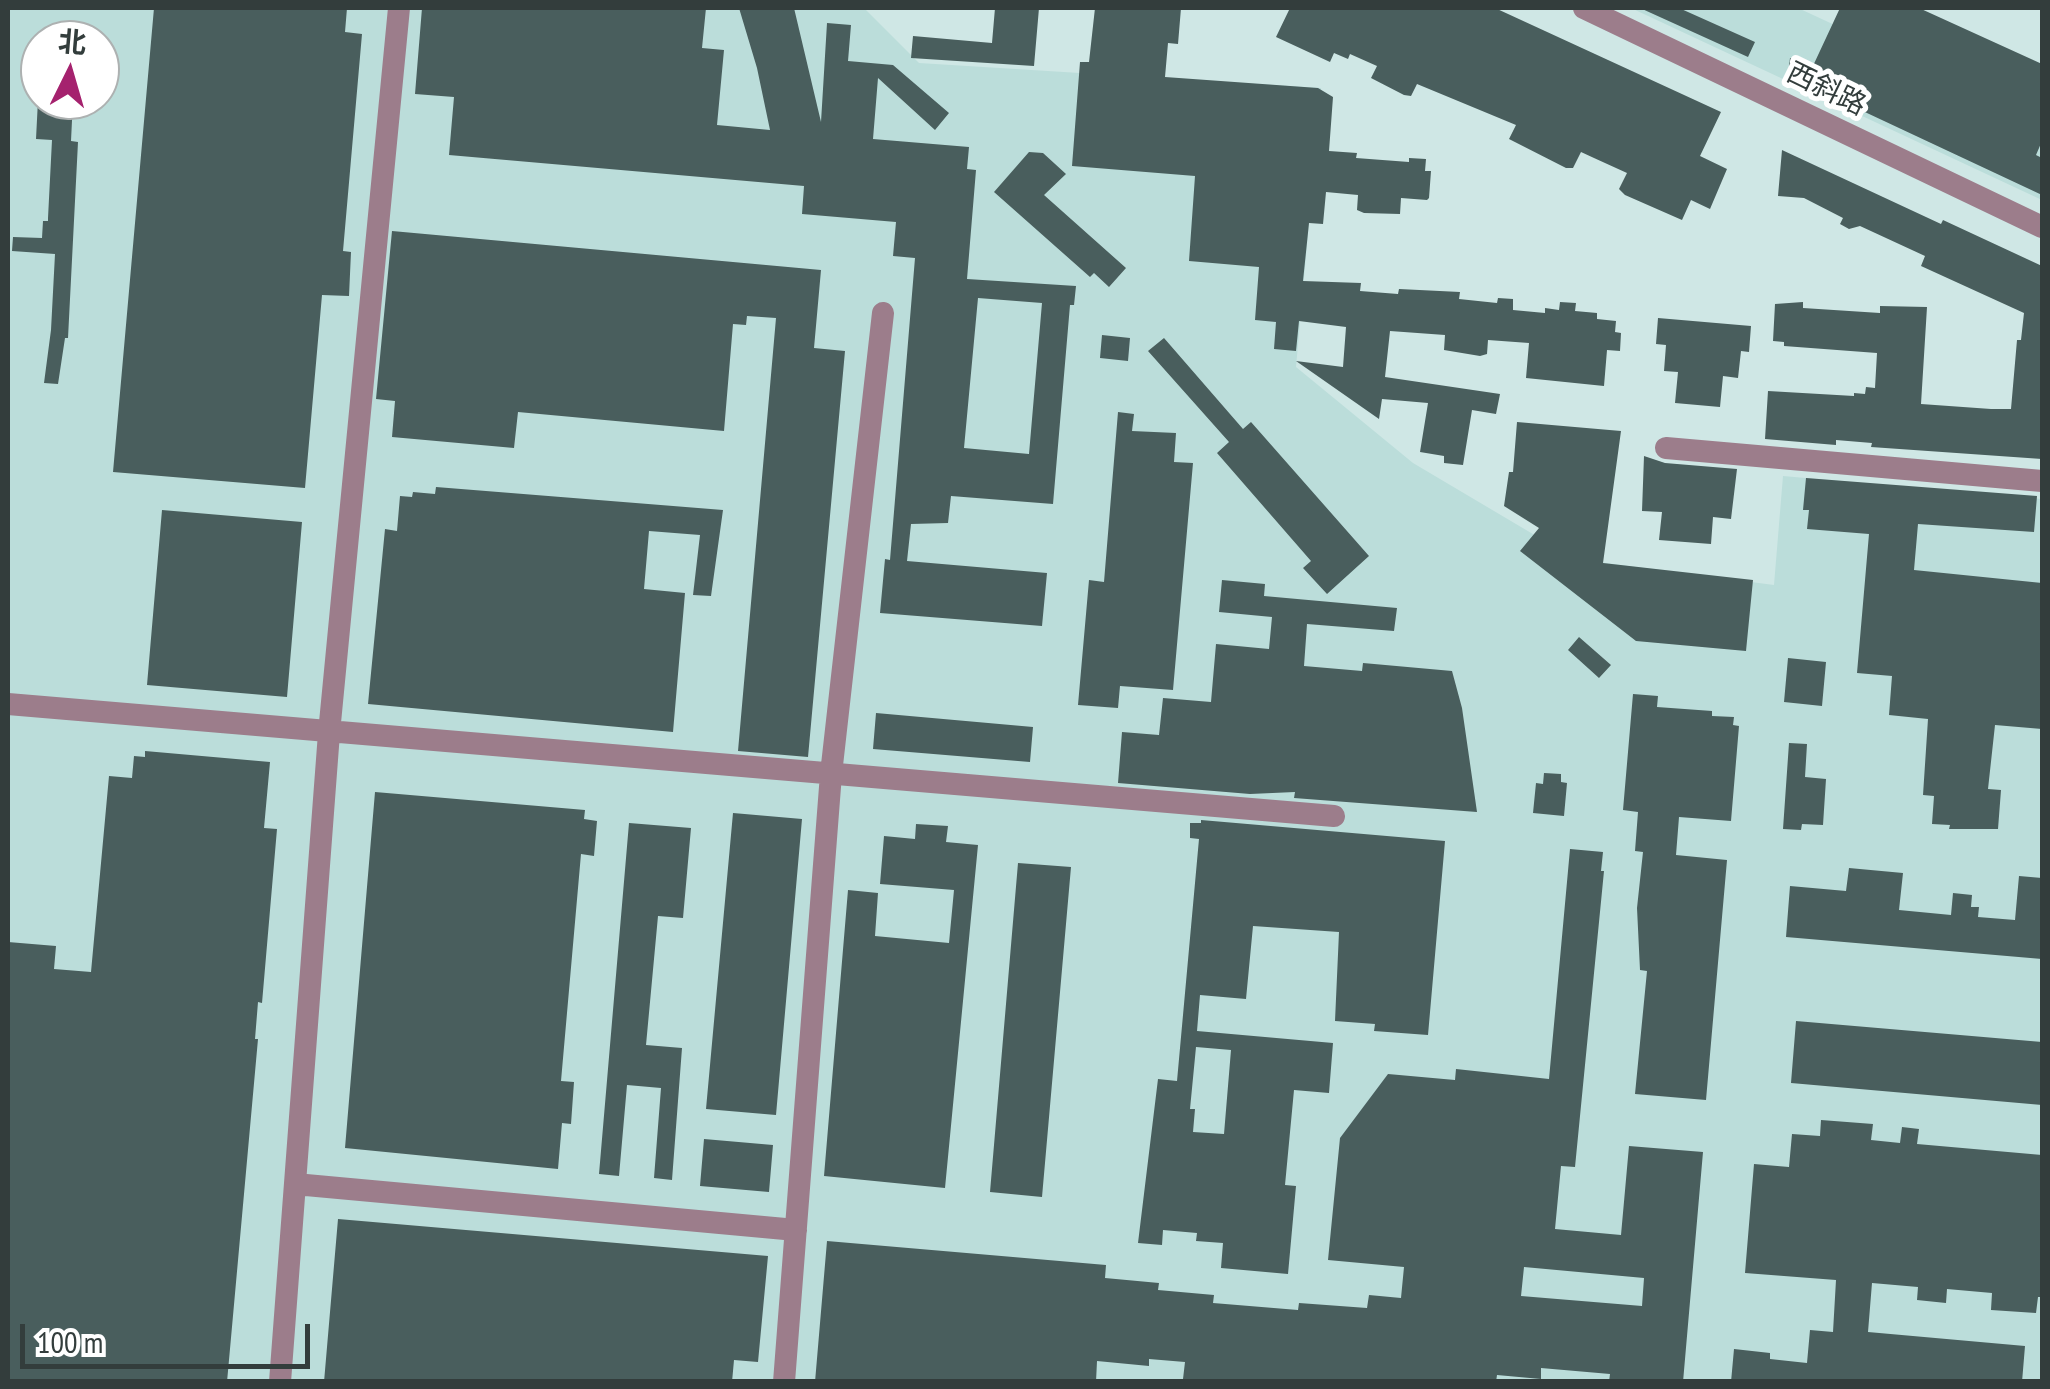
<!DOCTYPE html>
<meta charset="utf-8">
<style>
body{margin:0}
#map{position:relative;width:2050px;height:1389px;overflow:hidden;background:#cfe7e5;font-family:"PT Sans Narrow","Noto Sans SC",sans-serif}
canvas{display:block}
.frame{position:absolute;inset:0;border:10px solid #333d3c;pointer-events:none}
.north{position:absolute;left:20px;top:20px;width:100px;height:100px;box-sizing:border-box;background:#fff;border:2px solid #adb1b1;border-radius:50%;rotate:5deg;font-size:28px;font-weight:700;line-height:40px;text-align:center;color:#333d3c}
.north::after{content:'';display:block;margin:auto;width:35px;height:45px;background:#a5226e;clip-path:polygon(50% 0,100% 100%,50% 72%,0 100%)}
.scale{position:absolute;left:20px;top:1324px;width:290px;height:45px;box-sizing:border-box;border:5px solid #333d3c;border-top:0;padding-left:12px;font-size:30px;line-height:35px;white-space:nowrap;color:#333d3c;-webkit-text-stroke:8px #fff;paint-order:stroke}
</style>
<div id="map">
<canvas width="2050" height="1389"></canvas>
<div class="frame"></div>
<div class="north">北</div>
<div class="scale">100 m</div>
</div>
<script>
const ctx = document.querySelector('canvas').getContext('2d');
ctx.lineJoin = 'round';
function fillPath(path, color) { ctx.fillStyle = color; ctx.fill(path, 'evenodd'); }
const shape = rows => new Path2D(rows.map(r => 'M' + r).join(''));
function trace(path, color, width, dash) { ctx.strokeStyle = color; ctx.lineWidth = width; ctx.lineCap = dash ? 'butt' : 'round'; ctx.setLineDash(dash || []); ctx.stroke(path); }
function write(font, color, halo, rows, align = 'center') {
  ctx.font = font + ' "PT Sans Narrow","Noto Sans SC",sans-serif'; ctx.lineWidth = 10; ctx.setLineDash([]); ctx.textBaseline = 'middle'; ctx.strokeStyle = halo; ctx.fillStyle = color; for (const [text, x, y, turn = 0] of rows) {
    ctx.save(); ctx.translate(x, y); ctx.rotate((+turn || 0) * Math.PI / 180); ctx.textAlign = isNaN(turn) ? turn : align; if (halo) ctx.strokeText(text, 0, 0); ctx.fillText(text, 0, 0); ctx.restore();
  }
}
fillPath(shape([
 [8,8,864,8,919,63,1321,88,1296,367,1413,463,1575,559,1774,585,1783,476,2042,499,2042,1381,8,1382],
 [40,40,100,40,100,100,40,100],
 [1631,8,1798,8,2042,121,2042,200]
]), '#bbddda');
fillPath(shape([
 [154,8,347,8,345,32,362,34,343,251,351,252,349,296,322,295,305,488,113,472],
 [422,8,706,8,702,48,724,50,717,125,770,130,757,68,739,8,794,8,821,122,827,23,851,25,848,61,893,65,949,113,935,130,878,78,873,139,969,147,967,169,976,170,967,279,1076,286,1074,305,1070,305,1053,504,951,496,948,523,911,524,907,561,1047,573,1042,626,880,613,885,559,890,560,915,258,893,256,896,222,802,214,804,186,449,155,454,97,415,94],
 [978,298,1042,303,1029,454,964,448],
 [995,8,1039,8,1034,66,911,58,913,36,992,43],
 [1095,8,1181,8,1178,44,1168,43,1165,77,1318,88,1333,97,1329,151,1357,153,1356,158,1409,162,1409,158,1426,159,1425,171,1431,171,1429,198,1427,200,1401,198,1400,214,1364,213,1357,210,1358,195,1326,192,1323,224,1309,223,1303,281,1361,283,1360,291,1398,294,1399,289,1460,292,1459,299,1497,303,1498,298,1513,299,1513,310,1545,313,1545,308,1559,310,1560,302,1576,303,1575,311,1597,313,1597,319,1616,321,1615,332,1621,333,1620,351,1607,350,1604,386,1526,378,1529,343,1488,340,1487,354,1480,356,1444,350,1445,335,1390,331,1385,377,1500,394,1496,414,1472,410,1463,465,1444,463,1444,456,1420,452,1428,403,1382,399,1379,419,1296,361,1343,367,1346,327,1299,321,1296,351,1274,349,1276,322,1255,320,1259,267,1189,261,1195,176,1072,166,1080,62,1089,62],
 [1290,8,1495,8,1721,112,1700,156,1727,169,1710,209,1691,200,1682,220,1625,195,1619,189,1627,173,1594,158,1581,152,1573,168,1566,168,1509,139,1516,125,1417,84,1411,96,1404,95,1371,78,1377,66,1350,54,1348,59,1334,53,1330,62,1276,37],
 [1640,8,1679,8,1755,42,1748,57],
 [1840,8,1919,8,2042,64,2042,141,2036,155,2042,158,2042,195,1788,76,1790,58,1812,68],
 [38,100,73,100,71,141,78,142,68,338,65,338,58,384,44,383,51,330,55,254,12,251,13,237,42,238,43,221,48,221,48,218,52,140,36,139],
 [1782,150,1941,224,1943,220,2042,266,2042,459,1871,447,1872,443,1836,440,1836,445,1765,439,1768,391,1854,396,1854,393,1865,394,1866,387,1875,388,1877,353,1784,346,1784,342,1773,341,1775,304,1803,302,1803,308,1880,313,1880,306,1927,307,1921,404,1991,409,2011,409,2017,340,2021,340,2024,313,1921,266,1925,256,1860,226,1849,229,1840,224,1843,218,1804,198,1778,196],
 [1029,152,1043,153,1066,174,1044,195,1126,268,1109,287,1094,273,1090,277,994,192],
 [392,231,821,270,814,348,845,351,808,757,738,751,776,318,747,316,746,325,733,324,724,431,518,412,514,448,392,437,395,401,376,399],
 [1658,318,1751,326,1749,352,1741,351,1738,378,1723,376,1720,407,1675,403,1678,372,1664,371,1666,345,1656,344],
 [1102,335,1130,338,1128,361,1100,358],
 [1164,338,1243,429,1251,422,1369,556,1327,594,1303,568,1311,561,1217,453,1229,442,1148,351],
 [1118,412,1134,414,1132,431,1176,433,1174,462,1193,463,1173,690,1120,686,1118,708,1078,705,1089,580,1104,582],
 [1517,422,1621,431,1603,563,1753,580,1746,651,1636,641,1520,551,1539,528,1504,506,1509,472,1513,472],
 [1644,456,1665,463,1737,469,1731,519,1713,517,1711,544,1659,540,1662,512,1642,511],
 [1806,478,2037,496,2034,532,1918,524,1914,570,2042,583,2042,729,1995,725,1988,789,2001,790,1998,829,1949,829,1950,825,1932,824,1934,796,1923,795,1928,719,1889,715,1892,676,1857,673,1869,534,1807,529,1809,510,1803,510],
 [436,487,723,510,711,596,693,595,700,535,649,531,644,589,685,593,673,732,368,704,385,529,397,531,400,496,412,497,413,492,435,494],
 [162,510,302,522,287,697,147,685],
 [1222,580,1265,584,1264,596,1397,608,1394,631,1307,624,1304,666,1362,671,1363,663,1452,671,1462,708,1477,812,1294,798,1295,792,1250,794,1118,783,1122,732,1159,735,1163,698,1211,702,1216,644,1269,649,1272,617,1219,612],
 [1579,637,1611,665,1599,678,1568,650],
 [1788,658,1826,662,1822,706,1784,702],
 [1633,694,1658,696,1657,707,1712,711,1712,716,1734,717,1733,725,1739,726,1731,821,1679,817,1676,855,1727,860,1706,1100,1635,1094,1647,971,1640,970,1637,908,1643,852,1635,851,1638,812,1623,810],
 [876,713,1033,727,1030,762,873,749],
 [1789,743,1807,744,1805,777,1826,779,1823,825,1802,824,1801,830,1783,829],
 [145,751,270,762,264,828,277,829,262,1003,258,1002,255,1039,258,1039,227,1382,8,1382,8,942,56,946,54,969,91,972,109,776,132,778,134,756,145,757],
 [1544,773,1561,774,1561,782,1567,783,1564,816,1533,813,1536,783,1543,784],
 [375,792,585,810,584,819,597,821,594,856,581,854,561,1081,574,1082,571,1124,562,1123,558,1169,345,1148],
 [733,813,802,819,776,1115,706,1109],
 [1201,820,1445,841,1428,1035,1374,1031,1375,1024,1335,1021,1339,932,1253,926,1246,999,1200,995,1197,1031,1333,1043,1329,1093,1294,1090,1285,1185,1296,1186,1288,1274,1221,1268,1223,1243,1196,1241,1197,1233,1163,1230,1162,1245,1138,1243,1158,1079,1177,1081,1199,839,1190,838,1190,823,1201,823],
 [1196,1047,1231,1050,1224,1134,1193,1132,1195,1109,1190,1109],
 [629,823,691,828,683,918,658,916,646,1045,682,1048,672,1180,654,1178,661,1088,627,1085,619,1176,599,1174],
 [916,824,948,826,946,842,978,845,945,1188,824,1176,848,890,878,893,875,936,949,943,954,890,880,884,884,836,915,839],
 [1570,849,1603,852,1601,871,1604,871,1575,1167,1561,1166,1555,1229,1621,1235,1629,1146,1703,1152,1683,1382,1609,1382,1610,1374,1541,1368,1541,1379,1497,1375,1496,1382,1206,1382,1183,1379,1185,1362,1149,1359,1149,1366,1097,1361,1096,1382,815,1382,827,1241,1106,1265,1105,1278,1159,1283,1158,1290,1214,1295,1213,1303,1298,1310,1299,1303,1367,1308,1369,1295,1401,1298,1404,1267,1328,1260,1340,1138,1388,1074,1455,1080,1456,1069,1549,1079],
 [1524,1267,1644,1278,1642,1306,1521,1296],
 [1018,863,1071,867,1042,1197,990,1192],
 [1849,868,1903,873,1899,910,1951,915,1953,893,1972,895,1971,907,1979,907,1978,917,2015,920,2019,876,2042,878,2042,959,1786,937,1790,886,1846,891],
 [1796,1021,2042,1042,2042,1105,1791,1083],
 [1821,1120,1873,1124,1871,1140,1900,1143,1902,1127,1919,1129,1917,1144,2042,1155,2042,1297,2038,1297,2036,1313,1991,1310,1992,1293,1947,1289,1946,1303,1917,1300,1918,1287,1872,1283,1868,1332,2025,1346,2022,1382,1731,1382,1734,1349,1770,1353,1770,1359,1807,1363,1810,1330,1833,1332,1836,1280,1745,1273,1754,1164,1789,1167,1792,1134,1820,1136],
 [704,1139,773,1145,769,1192,700,1186],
 [338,1219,768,1256,758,1362,734,1360,732,1382,324,1382]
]), '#495e5d');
trace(shape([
 [1584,8,2042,227],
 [1666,448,2042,481],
 [8,704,1334,816],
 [295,1184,796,1230],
 [280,1382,329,733,399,8],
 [784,1382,831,774,883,313]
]), '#9c7d8b', 22);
write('28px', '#333d3c', '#fff', [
 ["西斜路",1826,90,26]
]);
</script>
